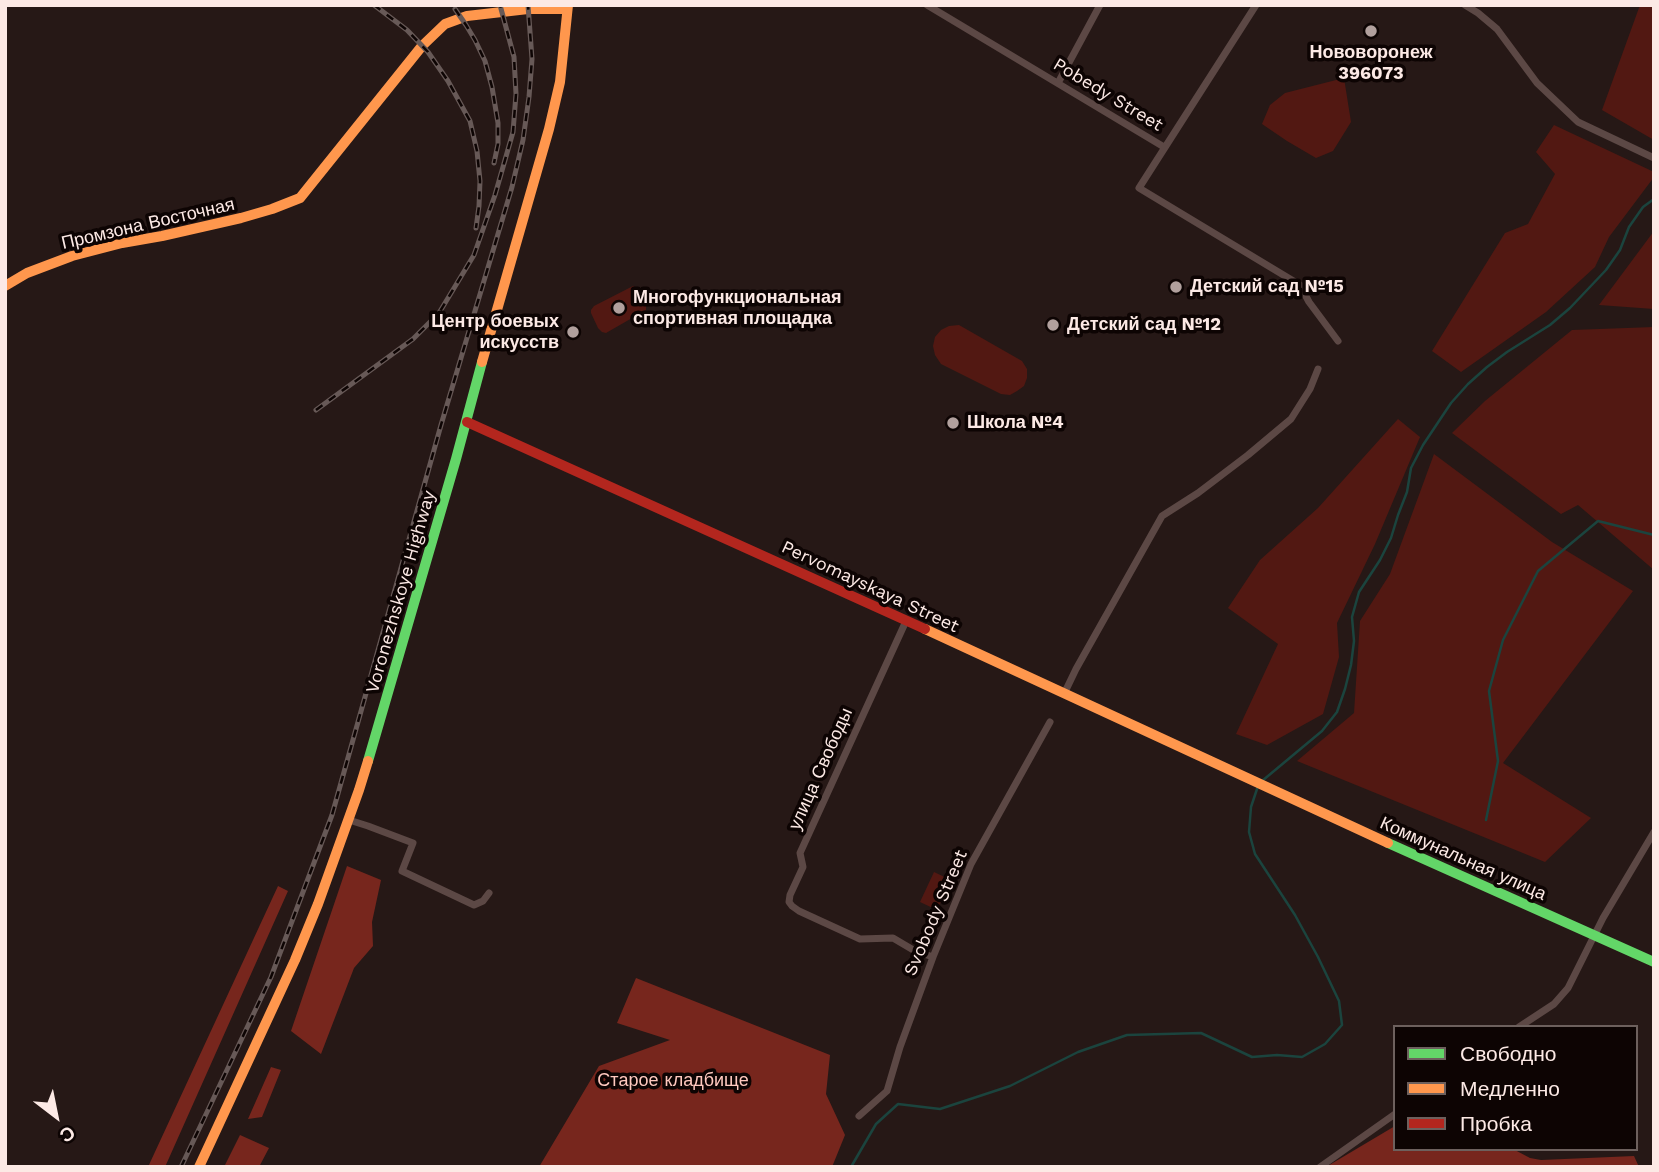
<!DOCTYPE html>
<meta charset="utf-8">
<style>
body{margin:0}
#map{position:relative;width:1659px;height:1172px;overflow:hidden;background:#261816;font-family:"Work Sans",sans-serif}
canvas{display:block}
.frame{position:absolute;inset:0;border:7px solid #fce9e5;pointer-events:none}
.legend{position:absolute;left:1393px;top:1025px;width:245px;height:126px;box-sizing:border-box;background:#0d0403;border:2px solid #6d605d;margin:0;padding:9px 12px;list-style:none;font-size:21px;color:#fce9e5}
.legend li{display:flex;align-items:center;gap:14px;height:35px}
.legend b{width:35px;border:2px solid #6d605d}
.north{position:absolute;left:21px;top:1081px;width:70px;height:70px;-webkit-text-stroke:5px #0d0403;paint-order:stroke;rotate:148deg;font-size:19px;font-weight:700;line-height:28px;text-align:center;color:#fce9e5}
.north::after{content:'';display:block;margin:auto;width:24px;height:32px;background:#fce9e5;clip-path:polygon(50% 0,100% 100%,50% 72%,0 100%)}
</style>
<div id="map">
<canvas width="1659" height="1172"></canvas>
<div class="frame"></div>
<ul class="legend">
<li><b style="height:9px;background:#63d668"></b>Свободно</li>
<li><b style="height:9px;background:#ff974d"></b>Медленно</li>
<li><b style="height:9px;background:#b3261e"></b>Пробка</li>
</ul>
<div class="north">С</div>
</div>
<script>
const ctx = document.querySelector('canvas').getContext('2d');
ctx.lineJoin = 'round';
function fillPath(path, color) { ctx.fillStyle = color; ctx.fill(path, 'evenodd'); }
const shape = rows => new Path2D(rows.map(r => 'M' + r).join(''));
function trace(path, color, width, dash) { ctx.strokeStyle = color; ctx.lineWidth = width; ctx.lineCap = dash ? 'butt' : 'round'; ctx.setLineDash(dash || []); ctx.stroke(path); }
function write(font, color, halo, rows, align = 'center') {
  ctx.font = font + ' "Work Sans",sans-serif'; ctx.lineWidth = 7; ctx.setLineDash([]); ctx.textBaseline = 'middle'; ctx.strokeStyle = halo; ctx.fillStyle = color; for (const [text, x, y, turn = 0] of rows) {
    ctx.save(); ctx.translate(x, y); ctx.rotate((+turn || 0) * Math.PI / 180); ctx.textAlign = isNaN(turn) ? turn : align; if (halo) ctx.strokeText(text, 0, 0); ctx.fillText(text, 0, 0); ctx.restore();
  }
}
fillPath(shape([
 [1640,5,1654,5,1654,140,1602,110],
 [1344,78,1351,122,1333,151,1316,158,1287,141,1262,124,1270,105,1285,93],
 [1554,125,1654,172,1654,177,1609,237,1595,267,1546,312,1461,372,1432,351,1505,233,1528,224,1555,174,1536,152],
 [1654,231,1654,309,1599,305],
 [633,286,638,289,646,306,646,310,606,333,602,332,598,328,591,313,591,310,594,306],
 [959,325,1022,361,1027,369,1027,378,1024,386,1017,391,1010,395,1001,394,941,364,935,355,933,346,935,337,941,330,949,326],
 [1654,327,1654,570,1578,505,1561,514,1452,433,1485,401,1572,330],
 [1398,419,1420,437,1375,544,1337,623,1339,657,1323,714,1267,745,1236,734,1278,644,1228,608,1260,560,1318,508],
 [1434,454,1552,542,1633,591,1503,763,1591,818,1545,862,1297,761,1354,713,1360,621,1390,574],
 [934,872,951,880,937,910,920,902]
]), '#521812');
fillPath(shape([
 [347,866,381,880,372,922,373,946,354,968,321,1054,291,1031],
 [278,886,288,891,165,1167,148,1167],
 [636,978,830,1055,826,1094,845,1135,832,1167,539,1167,599,1066,670,1040,617,1023],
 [271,1067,281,1070,262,1117,248,1119],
 [1395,1126,1395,1149,1513,1149,1530,1158,1541,1160,1634,1156,1639,1167,1326,1167],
 [240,1135,269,1148,259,1167,224,1167]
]), '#77261d');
trace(shape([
 [1262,781,1322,731,1337,712,1345,689,1351,665,1354,641,1352,617,1359,592,1380,560,1391,538,1398,515,1407,492,1411,468,1423,445,1451,403,1468,384,1487,367,1507,352,1550,325,1570,308,1606,270,1620,250,1629,227,1643,207,1654,199],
 [1486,820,1498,761,1489,691,1503,640,1538,571,1598,521,1654,535],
 [851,1167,876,1124,898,1104,940,1109,1010,1086,1078,1052,1127,1035,1201,1033,1252,1057,1277,1055,1302,1057,1325,1044,1342,1025,1339,1001,1318,957,1295,915,1255,854,1249,832,1251,807,1258,786]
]), '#1b443e', 2.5);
trace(shape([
 [927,5,1164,147],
 [1256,5,1139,188,1300,285,1309,302,1338,341],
 [1465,5,1478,13,1497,29,1537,83,1578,122,1654,158],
 [1058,83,1100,5],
 [906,621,800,853,803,867,790,895,789,902,792,906,799,911,860,939,893,938,915,951,933,957],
 [1064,694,1076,669,1162,516,1198,493,1248,455,1291,419,1310,389,1318,369],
 [349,820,368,826,413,843,402,871,474,905,483,901,489,893],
 [1519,1027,1554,1004,1568,988,1603,918,1654,832],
 [859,1116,887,1091,900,1047,933,957,971,864,1050,722],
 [1320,1167,1395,1114]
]), '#5c4845', 7);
trace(shape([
 [368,761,456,459,482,362],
 [1388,843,1654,962]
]), '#63d668', 10);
trace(shape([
 [5,286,27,273,72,256,122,243,162,236,241,218,272,209,300,198,422,46,445,24,467,16,528,9,567,9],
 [482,362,549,129,560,82,568,5],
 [925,629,1388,843],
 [199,1167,295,960,318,904,359,790,368,761]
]), '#ff974d', 10);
trace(shape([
 [467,422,925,629]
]), '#b3261e', 10);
const rail = shape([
 [374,5,407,30,428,52,448,81,470,121,477,151,480,181,479,206,476,228],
 [455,9,466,25,475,40,485,61,492,87,498,123,498,144,494,163],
 [316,410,413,339,439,313,474,255,495,195,513,132,516,94,514,57,500,5],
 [181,1167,271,977,332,815,441,425,512,187,523,140,529,97,532,59,528,5]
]);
trace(rail, '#675957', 5);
trace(rail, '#0d0403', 2.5, [8]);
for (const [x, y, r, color] of [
 [1371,31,7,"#b1a09d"],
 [1176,287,7,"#b1a09d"],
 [619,308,7,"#b1a09d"],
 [1053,325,7,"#b1a09d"],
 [573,332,7,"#b1a09d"],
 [953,423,7,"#b1a09d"]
]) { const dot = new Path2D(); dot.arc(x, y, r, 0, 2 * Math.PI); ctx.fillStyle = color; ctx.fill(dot); trace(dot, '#0d0403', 2.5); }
write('bold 18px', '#fce9e5', '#0d0403', [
 ["Нововоронеж",1371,53,"center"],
 ["396073",1371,74,"center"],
 ["Детский сад №15",1190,287],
 ["Многофункциональная",633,298],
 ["спортивная площадка",633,319],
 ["Центр боевых",559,322,"right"],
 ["искусств",559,343,"right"],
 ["Детский сад №12",1067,325],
 ["Школа №4",967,423]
], 'left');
write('18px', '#fce9e5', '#0d0403', [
 ["Pobedy Street",1108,95,31],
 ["Промзона Восточная",148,224,-13],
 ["Pervomayskaya Street",870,587,25],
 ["Voronezhskoye Highway",401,592,-74],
 ["улица Свободы",821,769,-66],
 ["Коммунальная улица",1463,859,24],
 ["Svobody Street",936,913,-67]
]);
write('18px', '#ffc9bf', '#0d0403', [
 ["Старое кладбище",673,1081]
]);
</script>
